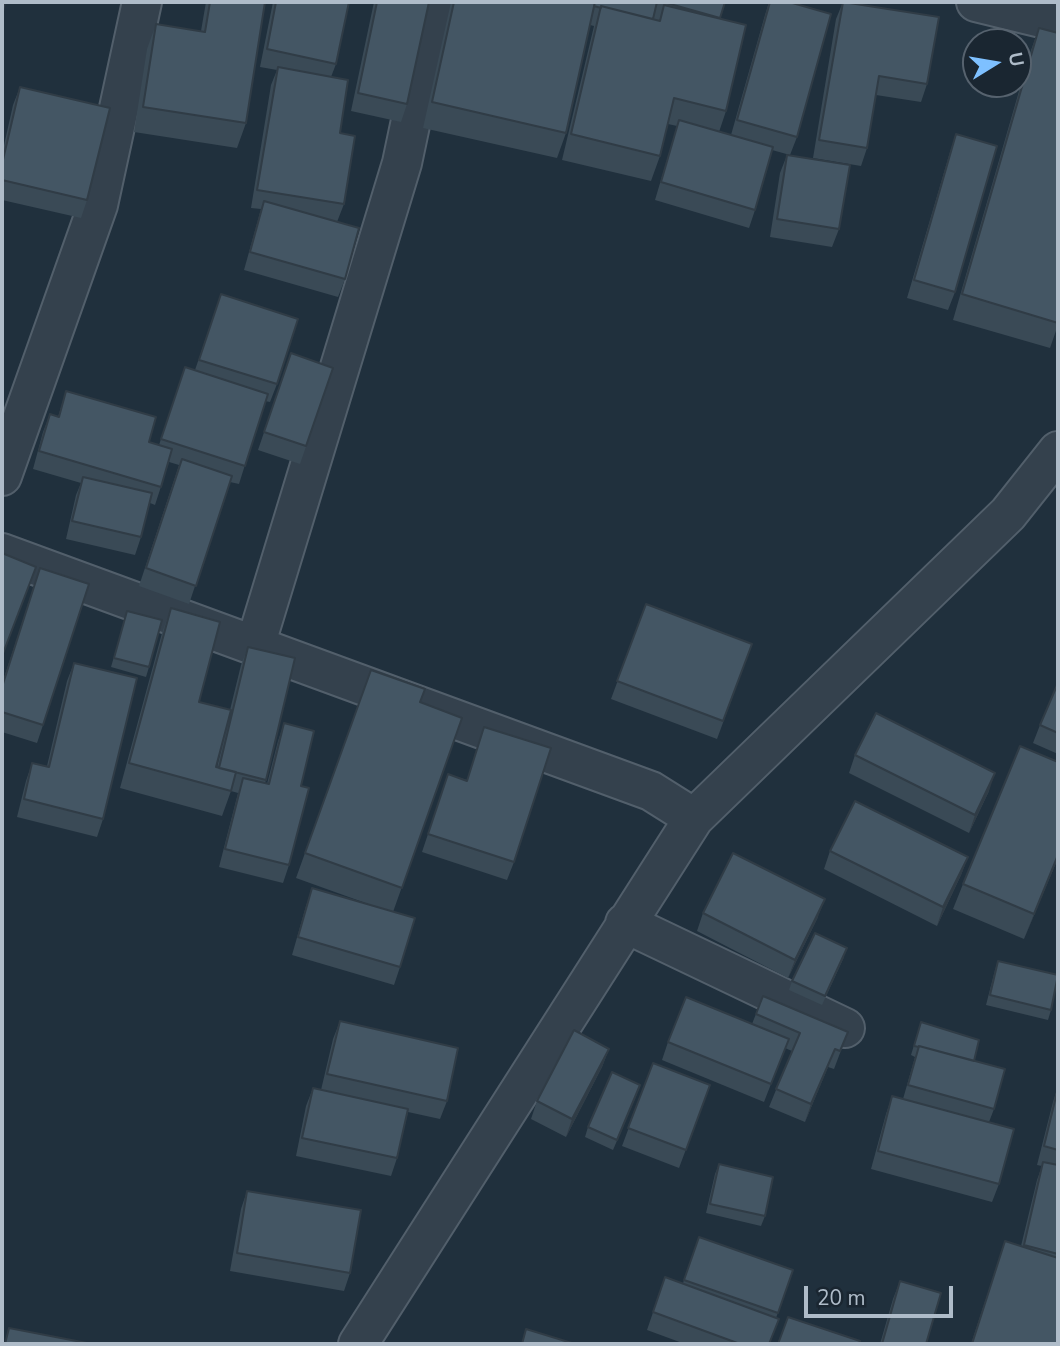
<!DOCTYPE html>
<style>
body{margin:0}
#map{position:relative;width:1060px;height:1346px;overflow:hidden;background:#20303d;font-family:"Nunito Sans",sans-serif}
canvas{display:block}
.frame{position:absolute;inset:0;border:4px solid #afbcc9;pointer-events:none}
.north{position:absolute;left:962px;top:28px;width:70px;height:70px;box-sizing:border-box;background:#1a2631;border:2px solid #56626e;border-radius:50%;rotate:79deg;font-size:19px;font-weight:700;line-height:28px;text-align:center;color:#afbcc9}
.north::after{content:'';display:block;margin:auto;width:24px;height:32px;background:#7ec0ff;clip-path:polygon(50% 0,100% 100%,50% 72%,0 100%)}
.scale{position:absolute;left:804px;top:1286px;width:149px;height:32px;box-sizing:border-box;border:4px solid #afbcc9;border-top:0;padding-left:9px;font-size:21px;line-height:24px;white-space:nowrap;color:#afbcc9;-webkit-text-stroke:5px #1a2631;paint-order:stroke}
</style>
<div id="map">
<canvas width="1060" height="1346"></canvas>
<div class="frame"></div>
<div class="north">U</div>
<div class="scale">20 m</div>
</div>
<script>
const ctx = document.querySelector('canvas').getContext('2d');
ctx.lineJoin = 'round';
const shape = rows => new Path2D(rows.map(r => 'M' + r).join(''));
function trace(path, color, width, dash) { ctx.strokeStyle = color; ctx.lineWidth = width; ctx.lineCap = dash ? 'butt' : 'round'; ctx.setLineDash(dash || []); ctx.stroke(path); }
function fillPath(path, color) { ctx.fillStyle = color; ctx.fill(path, 'evenodd'); }
const minor = shape([
 [976,2,1058,22],
 [2,476,98,205,142,2],
 [2,553,651,791,694,818],
 [255,646,402,163,436,2],
 [625,923,845,1028],
 [358,1344,694,818,1008,514,1058,451]
]);
trace(minor, '#525f6b', 42);
trace(minor, '#34414d', 38);
fillPath(shape([
 [206,2,265,2,246,123,237,148,134,132,147,49,156,24,201,31],
 [273,2,349,2,336,64,331,77,340,133,344,204,337,222,345,279,338,297,244,270,261,209,251,208,271,85,277,70,260,67],
 [374,2,429,2,407,104,401,122,351,111],
 [451,2,725,2,720,18,726,111,719,132,731,135,765,15,769,2,797,137,790,155,772,150,755,210,749,228,655,200,677,126,668,124,660,156,651,181,562,160,594,26,590,25,566,133,557,158,423,128],
 [843,2,927,84,921,102,876,95,867,148,861,166,813,158,836,19],
 [1039,28,1058,33,1058,325,1050,348,953,320,1030,53],
 [20,87,87,200,81,218,2,200,2,154,13,105],
 [956,134,955,292,948,310,907,298,950,152],
 [787,155,839,229,832,247,770,237,780,173],
 [221,294,277,384,270,402,265,401,239,484,230,482,189,604,139,586,179,465,169,462,155,505,150,503,141,537,135,555,66,539,76,495,81,483,33,469,43,432,50,414,58,417,66,391,149,442,159,445,185,367,195,370],
 [291,353,333,368,300,464,258,450],
 [40,568,43,725,37,743,2,732,2,684],
 [646,604,752,644,717,739,611,699],
 [171,608,199,702,230,710,241,665,248,647,266,780,265,783,267,784,278,741,284,723,301,786,289,865,283,883,219,867,238,793,231,791,222,816,120,788,162,633],
 [229,715,217,767,216,767],
 [127,611,149,667,146,677,111,667],
 [74,663,103,819,97,837,17,817,26,781,32,763,47,766,67,681],
 [371,670,420,702,462,718,393,912,400,967,394,985,292,955,306,906,312,888,371,905,296,878],
 [1058,683,1058,754,1033,743,1040,725],
 [484,727,514,862,507,880,422,852,448,774,467,780],
 [855,755,989,791,969,833,849,773],
 [830,851,968,857,961,875,937,926,824,869],
 [1058,858,1024,939,953,909,963,884],
 [703,913,818,917,788,978,697,931],
 [844,957,822,1005,789,990,792,981],
 [998,961,1051,1010,1048,1020,986,1005,995,970],
 [763,996,848,1032,834,1069,828,1067,805,1122,769,1107,792,1051,785,1048,764,1102,662,1060,668,1042,752,1024],
 [340,1021,447,1101,440,1119,408,1112,397,1158,391,1176,296,1156,306,1106,313,1088,321,1090,333,1039],
 [921,1022,974,1061,994,1109,989,1122,999,1184,992,1202,871,1169,886,1114,892,1096,903,1099,915,1057,911,1055],
 [609,1049,602,1067,566,1137,531,1119,537,1101],
 [653,1063,710,1085,679,1168,622,1146],
 [1058,1086,1058,1344,971,1344,1005,1241,1021,1246,1037,1180,1042,1166,1037,1165,1053,1102],
 [637,1094,613,1150,585,1137,588,1127],
 [719,1164,765,1216,761,1226,706,1213,715,1174],
 [247,1191,350,1273,344,1291,230,1271,241,1209],
 [699,1237,793,1270,776,1318,769,1344,685,1344,647,1330,665,1277,683,1283],
 [900,1281,926,1344,880,1344,893,1299]
]), '#3a4a56');
fillPath(shape([
 [995,773,989,791,969,833,975,815],
 [1058,855,1058,858,1024,939,1034,914],
 [968,857,961,875,937,926,943,907],
 [825,899,818,917,788,978,795,960],
 [609,1049,602,1067,566,1137,572,1119],
 [835,1049,828,1067,805,1122,811,1104]
]), '#303c46');
const building = shape([
 [2,2,5,2,2,16,2,2],
 [210,2,265,2,246,123,143,107,156,24,205,32,210,2],
 [276,2,349,2,336,64,267,49,276,2],
 [377,2,429,2,407,104,358,93,377,2],
 [454,2,595,2,566,133,432,102,454,2],
 [592,2,657,2,653,19,601,6,601,8,594,6,595,2,592,2],
 [663,2,725,2,720,18,663,2],
 [770,2,789,2,831,14,797,137,737,120,770,2],
 [843,2,939,17,927,84,879,76,867,148,819,140,843,2],
 [664,5,746,25,726,111,674,98,660,156,571,134,601,6,660,21,664,5],
 [1039,28,1058,33,1058,323,962,294,1039,28],
 [278,67,348,80,340,133,355,136,344,204,257,190,278,67],
 [20,87,110,108,87,200,2,180,2,164,20,87],
 [679,120,773,147,755,210,661,182,679,120],
 [956,134,997,146,955,292,914,280,956,134],
 [787,155,850,165,839,229,777,219,787,155],
 [264,201,359,228,345,279,250,252,264,201],
 [221,294,298,319,277,384,199,360,221,294],
 [291,353,333,368,306,446,264,432,291,353],
 [185,367,268,394,245,466,161,439,185,367],
 [66,391,156,417,149,442,172,449,161,487,39,451,50,414,59,417,66,391],
 [182,459,232,476,196,586,146,568,182,459],
 [83,477,152,493,141,537,72,521,83,477],
 [2,553,36,567,2,656,2,553],
 [40,568,89,584,43,725,2,712,2,687,40,568],
 [646,604,752,644,723,721,617,681,646,604],
 [171,608,220,622,199,702,231,710,216,767,236,772,231,791,129,763,171,608],
 [127,611,162,620,149,667,114,658,127,611],
 [248,647,295,658,266,780,219,768,248,647],
 [74,663,137,678,103,819,24,799,32,763,49,767,74,663],
 [371,670,425,689,420,702,462,718,402,888,305,853,371,670],
 [1058,683,1058,733,1040,725,1058,683],
 [876,713,995,773,975,815,855,755,876,713],
 [284,723,314,731,301,786,309,788,289,865,225,849,243,778,269,784,284,723],
 [484,727,551,748,514,862,428,834,448,774,467,781,484,727],
 [1020,746,1058,762,1058,855,1034,914,963,884,1020,746],
 [855,801,968,857,943,907,830,851,855,801],
 [733,853,825,899,795,960,703,913,733,853],
 [312,888,415,918,400,967,298,937,312,888],
 [815,933,847,948,825,996,792,981,815,933],
 [998,961,1058,975,1051,1010,990,995,998,961],
 [763,996,848,1032,840,1051,835,1049,811,1104,776,1089,800,1033,756,1014,763,996],
 [686,997,789,1039,771,1084,668,1042,686,997],
 [340,1021,458,1048,447,1101,327,1074,340,1021],
 [921,1022,979,1040,974,1061,919,1046,919,1047,914,1046,921,1022],
 [574,1030,609,1049,572,1119,537,1101,574,1030],
 [919,1046,1005,1069,994,1109,908,1085,919,1046],
 [653,1063,710,1085,686,1150,628,1128,653,1063],
 [612,1072,640,1085,617,1140,588,1127,612,1072],
 [313,1088,408,1109,397,1158,302,1138,313,1088],
 [1058,1088,1058,1150,1044,1146,1058,1088],
 [892,1096,1014,1129,999,1184,878,1151,892,1096],
 [1043,1162,1058,1165,1058,1254,1024,1245,1043,1162],
 [719,1164,773,1177,765,1216,710,1204,719,1164],
 [247,1191,361,1210,350,1273,237,1253,247,1191],
 [699,1237,793,1270,778,1313,684,1280,699,1237],
 [1005,1241,1058,1258,1058,1344,972,1344,1005,1241],
 [665,1277,779,1319,769,1344,740,1344,653,1312,665,1277],
 [900,1281,941,1293,926,1344,882,1344,900,1281],
 [788,1317,860,1341,859,1344,778,1344,788,1317],
 [9,1328,92,1344,5,1344,9,1328],
 [526,1329,575,1344,522,1344,526,1329]
]);
fillPath(building, '#445664');
trace(building, '#303c46', 2);
</script>
